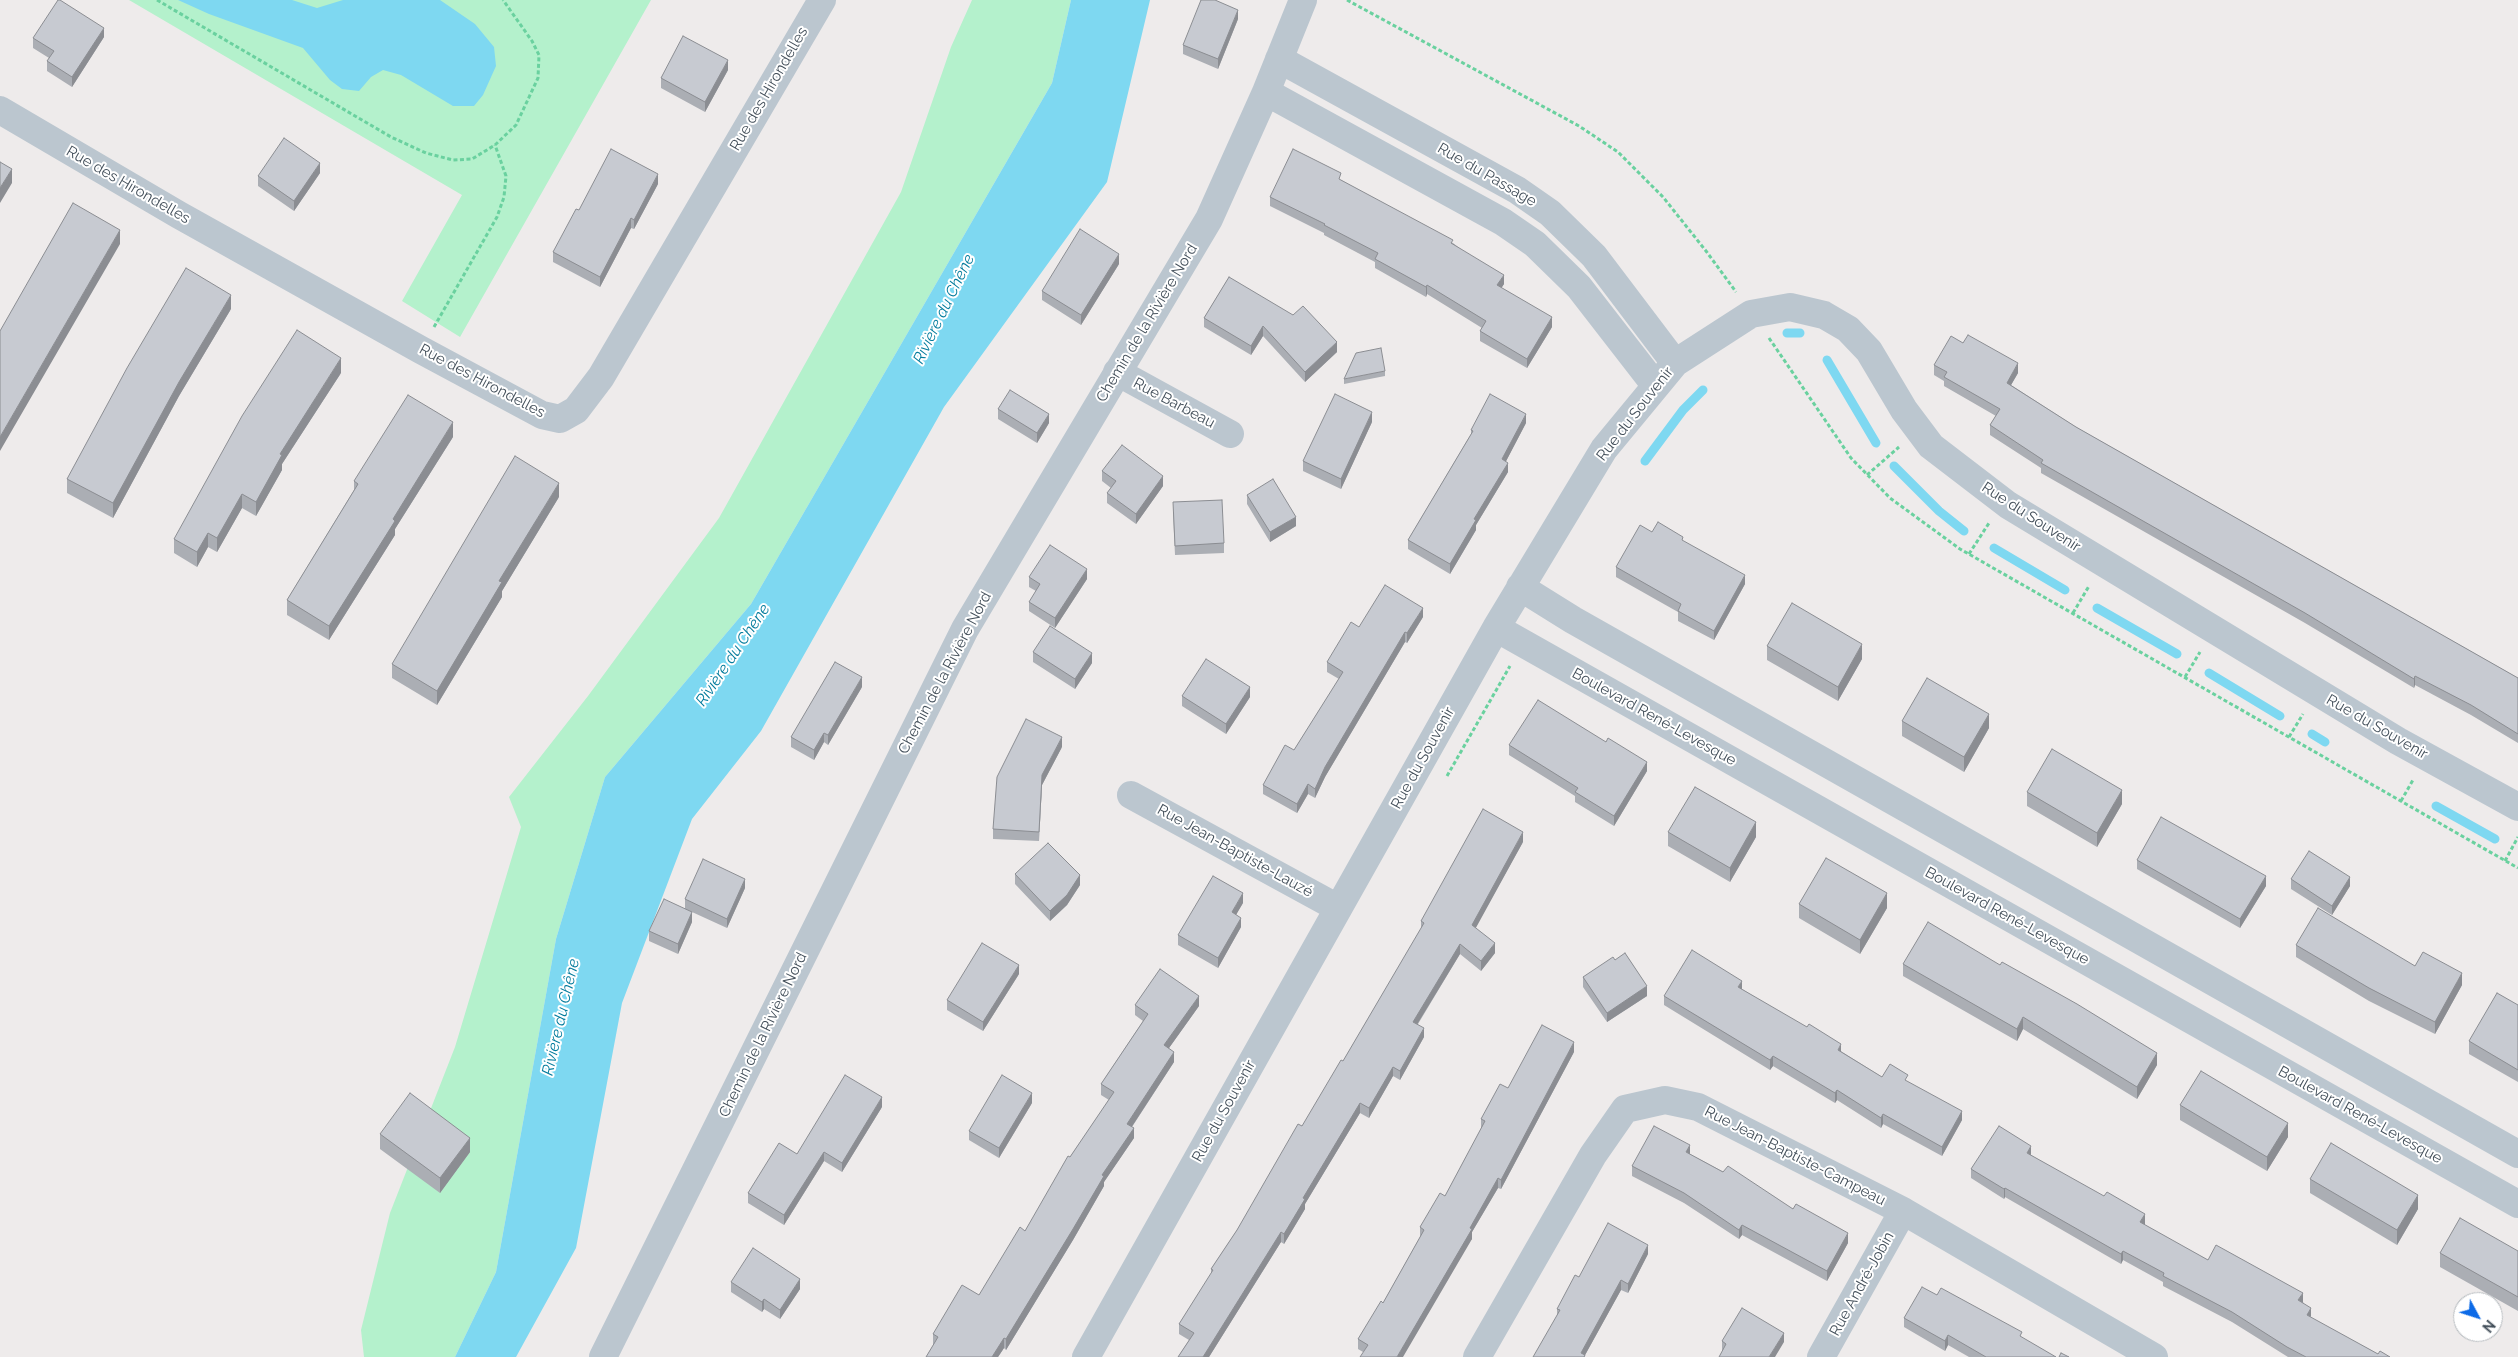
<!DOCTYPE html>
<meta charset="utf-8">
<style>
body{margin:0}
#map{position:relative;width:2518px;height:1357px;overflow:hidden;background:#eeebeb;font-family:Raleway,sans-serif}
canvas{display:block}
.north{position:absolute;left:2453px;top:1292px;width:50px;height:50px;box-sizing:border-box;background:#fff;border:1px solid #b4b9bd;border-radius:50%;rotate:130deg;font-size:14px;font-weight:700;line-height:20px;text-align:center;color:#434f5a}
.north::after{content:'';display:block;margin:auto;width:18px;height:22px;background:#0c6ae7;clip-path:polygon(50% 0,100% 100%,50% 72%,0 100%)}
</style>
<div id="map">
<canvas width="2518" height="1357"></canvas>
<div class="north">N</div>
</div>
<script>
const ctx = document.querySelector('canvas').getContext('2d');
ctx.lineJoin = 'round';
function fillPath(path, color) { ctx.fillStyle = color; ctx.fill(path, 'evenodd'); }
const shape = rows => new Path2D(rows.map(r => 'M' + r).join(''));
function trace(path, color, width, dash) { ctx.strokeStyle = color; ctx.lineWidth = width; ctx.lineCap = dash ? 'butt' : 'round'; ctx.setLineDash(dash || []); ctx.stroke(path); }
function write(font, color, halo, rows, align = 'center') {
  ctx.font = font + ' Raleway,sans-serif'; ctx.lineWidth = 4; ctx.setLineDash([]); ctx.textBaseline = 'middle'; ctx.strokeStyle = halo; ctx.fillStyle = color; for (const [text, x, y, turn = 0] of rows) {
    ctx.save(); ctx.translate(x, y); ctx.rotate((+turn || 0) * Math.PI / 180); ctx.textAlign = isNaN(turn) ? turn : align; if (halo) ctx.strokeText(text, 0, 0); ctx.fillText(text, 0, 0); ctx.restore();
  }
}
fillPath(shape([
 [129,0,651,0,460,337,402,301,462,195],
 [972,0,1071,0,1052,83,751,604,605,777,556,939,496,1272,455,1357,364,1357,361,1330,390,1213,455,1047,521,827,509,797,588,696,719,518,901,192,951,47]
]), '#b4f1cc');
fillPath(shape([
 [178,0,292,0,317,8,343,0,440,0,475,24,494,47,496,66,483,95,474,106,453,106,401,75,383,70,371,77,359,91,342,89,330,80,303,48,209,14],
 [1071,0,1150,0,1107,182,944,407,761,731,692,819,622,1003,576,1248,516,1357,455,1357,496,1272,556,939,605,777,751,604,1052,83]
]), '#7ed8f1');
trace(shape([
 [1787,333,1800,333],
 [1827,360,1876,443],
 [1645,461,1683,410,1703,390],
 [1894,466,1939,511,1964,531],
 [1994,548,2065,590],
 [2097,608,2177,654],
 [2209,673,2280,716],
 [2312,734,2325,742],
 [2436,806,2495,839]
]), '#7ed8f1', 9);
trace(shape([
 [157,0,391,137,426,153,453,160,472,159,495,145,516,125,538,78,539,55,532,41,503,0],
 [1347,0,1579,126,1618,152,1663,197,1706,251,1736,292],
 [434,327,497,217,504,197,506,176,495,145],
 [1769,338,1851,458,1890,498,1960,549,2518,868],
 [1867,475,1899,447],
 [1969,554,1989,523],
 [2073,613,2089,586],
 [2185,677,2200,652],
 [2289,737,2303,714],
 [1447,776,1510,666],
 [2401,801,2413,780],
 [2505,861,2518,837]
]), '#6ad19f', 3, [4, 2.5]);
trace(shape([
 [1279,59,1517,190,1550,213,1594,256,1675,363],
 [1266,92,1503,222,1535,244,1579,287,1655,385],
 [0,110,179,215,421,350,542,415,560,419,576,410,601,377,822,0],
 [1117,372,1230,434],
 [1520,587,1573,620,2518,1154],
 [1496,628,2518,1204],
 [1131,795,1338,908],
 [603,1357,965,629,1209,219,1266,92,1303,0],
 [1086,1357,1496,628,1604,449,1675,363,1751,314,1790,307,1824,315,1848,329,1869,351,1904,410,1931,446,2008,505,2398,741,2518,807],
 [1477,1357,1593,1155,1625,1109,1665,1100,1698,1107,1903,1211,2154,1357],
 [1821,1357,1903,1211]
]), '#bbc6cf', 28);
fillPath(shape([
 [1238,19,1218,69,1183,54,1183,45],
 [104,37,72,87,47,71,47,61,49,58,33,48,33,38],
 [728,70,705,112,661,88,661,78],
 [320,173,294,211,258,186,258,176],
 [1341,180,1453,243,1504,284,1501,288,1552,327,1527,368,1480,341,1480,331,1482,328,1427,294,1426,297,1375,268,1375,262,1324,235,1324,233,1270,206,1270,197],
 [658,184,634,229,631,228,600,287,553,262,553,252,579,210],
 [1119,264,1081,325,1042,300,1042,291],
 [1229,277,1337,352,1305,382,1263,336,1251,355,1204,327,1204,318],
 [231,309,179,396,113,518,67,493,67,479],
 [1934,365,2018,373,2011,385,2076,427,2518,678,2518,743,2471,715,2415,685,2414,688,2305,623,2041,473,2041,468,1990,435,1990,425,1996,416,1944,386,1944,381,1934,375],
 [1385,371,1385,376,1344,384,1344,379],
 [341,373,282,464,282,470,256,516,242,508,217,552,208,547,197,567,174,553,174,539],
 [998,409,1049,423,1037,443,998,419],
 [1372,422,1341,489,1303,471,1303,461],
 [1526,423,1506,461,1508,472,1476,525,1476,530,1450,574,1408,549,1408,540,1471,434,1471,430],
 [453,437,395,529,395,535,329,640,287,615,287,600,354,490,354,481],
 [1102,471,1163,486,1136,524,1107,503,1107,493,1111,488,1102,481],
 [1247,495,1296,526,1270,542,1247,504],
 [559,497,502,591,502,597,437,705,392,678,392,664],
 [1173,512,1224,543,1224,553,1175,555],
 [1652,532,1683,541,1745,584,1714,640,1678,621,1678,612,1616,577,1616,567],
 [1029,577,1087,579,1055,628,1029,611,1029,602,1036,591,1029,587],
 [1423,617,1407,643,1405,642,1325,777,1315,798,1308,794,1297,813,1263,794,1263,785,1294,750,1339,679,1327,672,1327,662,1359,627],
 [1767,646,1862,659,1838,701,1767,660],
 [1033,652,1092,663,1075,689,1033,662],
 [862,687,828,745,824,742,814,760,791,747,791,737],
 [1182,696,1250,697,1226,734,1182,706],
 [1902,721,1989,728,1964,772,1902,736],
 [1509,745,1647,771,1614,826,1575,802,1575,796,1509,755],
 [1062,747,1042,785,1039,841,993,839,993,829],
 [2027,792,2122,804,2097,847,2027,806],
 [1668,832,1756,837,1730,882,1668,846],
 [1523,842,1475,928,1495,953,1481,971,1460,954,1418,1024,1424,1037,1400,1080,1393,1076,1369,1118,1360,1113,1305,1204,1305,1209,1284,1244,1281,1242,1209,1357,1178,1357,1189,1340,1179,1334,1179,1324,1211,1274,1211,1269,1237,1230,1343,1061,1421,929,1421,921],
 [2137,860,2266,886,2240,928,2137,869],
 [1015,874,1080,885,1067,905,1050,921,1015,884],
 [2291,879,2350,886,2332,915,2291,889],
 [745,888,727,928,692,912,692,922,678,954,649,941,649,931,685,909,685,899],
 [1243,903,1236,914,1241,927,1218,968,1178,945,1178,935],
 [1799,904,1887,908,1860,954,1799,918],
 [2296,945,2415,966,2462,985,2435,1034,2369,1001,2296,957],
 [1615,960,1647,996,1607,1022,1583,987,1583,977],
 [1903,964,2000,965,2157,1065,2137,1099,2023,1029,2017,1041,1903,976],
 [1019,974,983,1031,947,1010,947,1000],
 [1742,989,1882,1077,1908,1082,1962,1120,1942,1156,1883,1124,1881,1128,1837,1100,1835,1103,1773,1066,1770,1070,1664,1005,1664,996],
 [1135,1005,1199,1006,1169,1048,1174,1062,1132,1127,1134,1138,1104,1182,1104,1186,1073,1240,1006,1350,1004,1348,998,1357,926,1357,934,1344,933,1344,933,1334,979,1295,1025,1231,1070,1157,1109,1100,1101,1095,1101,1084,1143,1021,1135,1015],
 [2518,1005,2518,1082,2469,1054,2469,1041],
 [1574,1052,1501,1189,1498,1188,1472,1232,1472,1239,1363,1352,1358,1349,1358,1339,1383,1303,1420,1237,1420,1227,1445,1196,1481,1129,1481,1119,1508,1088],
 [1032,1103,999,1158,969,1140,969,1131],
 [2180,1105,2288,1137,2267,1171,2180,1120],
 [882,1107,842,1172,824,1161,784,1225,748,1203,748,1193,797,1154],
 [380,1134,470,1152,440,1193,380,1149],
 [1690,1154,1793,1209,1848,1243,1827,1281,1742,1235,1739,1239,1684,1203,1632,1176,1632,1166],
 [2031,1155,2145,1224,2144,1225,2208,1260,2303,1302,2311,1318,2378,1354,2390,1357,2288,1357,2232,1322,2163,1286,2163,1282,2123,1260,2121,1264,2005,1197,2004,1199,1971,1178,1971,1169],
 [2310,1179,2418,1209,2397,1245,2310,1193],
 [2518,1251,2518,1311,2440,1267,2440,1253],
 [1648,1254,1628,1293,1621,1290,1585,1355,1585,1357,1557,1316,1557,1309,1579,1277],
 [731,1282,800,1289,780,1319,764,1309,762,1312,731,1292],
 [1937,1295,2022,1338,2056,1357,1969,1357,1948,1345,1945,1351,1904,1327,1904,1318],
 [1722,1341,1784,1342,1722,1351]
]), '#abaeb4');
fillPath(shape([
 [1238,10,1238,19,1218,69,1218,59],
 [104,28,104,37,72,87,72,77],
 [728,60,728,70,705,112,705,102],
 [320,163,320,173,294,211,294,201],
 [12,169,12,183,0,203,0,188],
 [658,174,658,184,634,229,634,220],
 [631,218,631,228,600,287,600,277],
 [120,230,120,244,0,451,0,437],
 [1119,254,1119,264,1081,325,1081,315],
 [1504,275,1504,284,1497,295,1497,285],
 [1427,285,1427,294,1426,297,1426,287],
 [231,295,231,309,179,396,113,518,113,503,179,382],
 [1552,317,1552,327,1527,368,1527,359],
 [1263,326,1263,336,1251,355,1251,346],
 [1337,342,1337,352,1305,382,1305,372],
 [341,358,341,373,282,464,282,470,256,516,256,502,280,454],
 [2018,363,2018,373,2007,392,2007,383],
 [1372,412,1372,422,1341,489,1341,479],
 [1049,414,1049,423,1037,443,1037,433],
 [1526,414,1526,423,1502,469,1502,459],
 [453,422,453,437,395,529,395,535,329,640,329,626,393,519],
 [1508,463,1508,472,1476,525,1476,530,1450,574,1450,564,1474,519],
 [1163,476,1163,486,1136,524,1136,514],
 [559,483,559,497,502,591,502,597,437,705,437,691,499,581],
 [242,494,242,508,217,552,217,538],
 [1296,517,1296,526,1270,542,1270,532],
 [208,533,208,547,197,567,197,552],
 [1087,569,1087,579,1055,628,1055,618],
 [1745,575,1745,584,1714,640,1714,631],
 [1423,608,1423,617,1407,643,1407,633],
 [1405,632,1405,642,1325,777,1315,798,1315,789,1325,767],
 [1862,644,1862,659,1838,701,1838,687],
 [1092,653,1092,663,1075,689,1075,679],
 [2415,676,2415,685,2414,688,2414,679],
 [862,677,862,687,828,745,828,735],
 [1250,687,1250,697,1226,734,1226,724],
 [1989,714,1989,728,1964,772,1964,757],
 [824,733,824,742,814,760,814,750],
 [1062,737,1062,747,1042,785,1039,841,1042,775],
 [1647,762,1647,771,1614,826,1614,816],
 [1308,784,1308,794,1297,813,1297,804],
 [2122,790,2122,804,2097,847,2097,833],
 [1756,822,1756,837,1730,882,1730,868],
 [1523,832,1523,842,1472,935,1472,925],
 [1080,875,1080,885,1067,905,1050,921,1050,911],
 [2266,876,2266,886,2240,928,2240,919],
 [2350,877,2350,886,2332,915,2332,906],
 [745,879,745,888,727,928,727,919],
 [1243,893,1243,903,1232,922,1232,912],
 [1887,893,1887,908,1860,954,1860,940],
 [692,912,692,922,678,954,678,944],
 [1241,918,1241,927,1218,968,1218,958],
 [1495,943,1495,953,1481,971,1481,961],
 [1460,944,1460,954,1413,1031,1413,1022],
 [1019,965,1019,974,983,1031,983,1022],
 [2462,973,2462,985,2435,1034,2435,1022],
 [1742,981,1742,991,1738,987],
 [1647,986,1647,996,1607,1022,1607,1013],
 [1199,996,1199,1006,1164,1055,1164,1045],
 [2023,1017,2023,1029,2017,1041,2017,1029],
 [1424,1028,1424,1037,1400,1080,1400,1071],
 [1574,1042,1574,1052,1501,1189,1501,1180],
 [1841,1044,1841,1053,1838,1050],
 [1174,1052,1174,1062,1127,1134,1127,1124],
 [2157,1053,2157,1065,2137,1099,2137,1087],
 [1773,1056,1773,1066,1770,1070,1770,1060],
 [1393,1067,1393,1076,1369,1118,1369,1108],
 [1837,1090,1837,1100,1835,1103,1835,1093],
 [1032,1093,1032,1103,999,1158,999,1148],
 [882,1097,882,1107,842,1172,842,1163],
 [1360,1103,1360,1113,1305,1204,1305,1209,1284,1244,1284,1234,1303,1198],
 [1962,1111,1962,1120,1942,1156,1942,1147],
 [1883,1114,1883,1124,1881,1128,1881,1118],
 [2288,1123,2288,1137,2267,1171,2267,1157],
 [1134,1128,1134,1138,1104,1182,1104,1186,1073,1240,1006,1350,1006,1339,1102,1175],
 [470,1138,470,1152,440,1193,440,1178],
 [1690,1145,1690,1155,1686,1152],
 [2031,1146,2031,1156,2027,1153],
 [824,1152,824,1161,784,1225,784,1215],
 [1498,1178,1498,1188,1472,1232,1472,1239,1403,1357,1397,1357],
 [2005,1188,2005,1197,2004,1199,2004,1189],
 [2418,1195,2418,1209,2397,1245,2397,1230],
 [2145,1214,2145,1224,2140,1232,2140,1222],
 [1742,1225,1742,1235,1739,1239,1739,1230],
 [1281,1232,1281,1242,1209,1357,1203,1357],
 [1848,1233,1848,1243,1827,1281,1827,1271],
 [1648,1245,1648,1254,1628,1293,1628,1284],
 [2123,1251,2123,1260,2121,1264,2121,1254],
 [800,1279,800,1289,780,1319,780,1310],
 [1621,1280,1621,1290,1584,1357,1581,1353],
 [2303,1293,2303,1303,2298,1300],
 [764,1299,764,1309,762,1312,762,1302],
 [2311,1308,2311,1317,2307,1315],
 [1784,1333,1784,1342,1775,1357,1769,1357],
 [1948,1335,1948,1345,1945,1351,1945,1341],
 [1004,1338,1004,1348,998,1357,992,1357]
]), '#8b8d92');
const building = shape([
 [58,0,60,0,104,28,72,77,47,61,54,51,33,38,58,0],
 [1201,0,1215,0,1238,10,1218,59,1183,45,1201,0],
 [683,36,728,60,705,102,661,78,683,36],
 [284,138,320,163,294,201,258,176,284,138],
 [611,149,658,174,634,220,631,218,600,277,553,252,576,209,579,210,611,149],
 [1293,149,1341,173,1339,179,1453,240,1451,243,1504,275,1497,285,1552,317,1527,359,1480,331,1486,321,1427,285,1426,287,1375,259,1378,253,1324,225,1325,224,1270,197,1293,149],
 [0,162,12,169,0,188,0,162],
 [73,203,120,230,0,437,0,331,73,203],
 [1080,229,1119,254,1081,315,1042,291,1080,229],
 [186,268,231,295,179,382,113,503,67,479,127,368,186,268],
 [1229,277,1293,315,1303,306,1337,342,1305,372,1263,326,1251,346,1204,318,1229,277],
 [297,330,341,358,280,454,282,455,256,502,242,494,217,538,208,533,197,552,174,539,242,416,297,330],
 [1968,335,2018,363,2007,383,2076,427,2518,678,2518,734,2471,705,2415,676,2414,679,2305,613,2041,463,2043,460,1990,425,2000,409,1944,377,1947,372,1934,365,1951,336,1963,343,1968,335],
 [1381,348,1385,371,1344,379,1356,353,1381,348],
 [1010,390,1049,414,1037,433,998,409,1010,390],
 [1335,394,1372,412,1341,479,1303,461,1335,394],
 [1490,394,1526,414,1502,459,1508,463,1474,519,1476,520,1450,564,1408,540,1473,431,1471,430,1490,394],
 [408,395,453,422,393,519,395,521,329,626,287,600,358,484,354,481,408,395],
 [1122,445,1163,476,1136,514,1107,493,1116,481,1102,471,1122,445],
 [515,456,559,483,499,581,502,582,437,691,392,664,515,456],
 [1273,479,1296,517,1270,532,1247,495,1273,479],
 [1222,500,1224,543,1175,546,1173,502,1222,500],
 [1658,522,1683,537,1682,540,1745,575,1714,631,1678,611,1681,604,1616,567,1640,525,1652,532,1658,522],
 [1050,545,1087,569,1055,618,1029,602,1040,584,1029,577,1050,545],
 [1385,585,1423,608,1407,633,1405,632,1325,767,1315,789,1308,784,1297,804,1263,785,1285,745,1294,750,1343,672,1327,662,1351,622,1359,627,1385,585],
 [1792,603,1862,644,1838,687,1767,646,1792,603],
 [1050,626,1092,653,1075,679,1033,652,1050,626],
 [1206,659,1250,687,1226,724,1182,696,1206,659],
 [835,662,862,677,828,735,824,733,814,750,791,737,835,662],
 [1927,678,1989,714,1964,757,1902,721,1927,678],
 [1538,700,1606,742,1608,738,1647,762,1614,816,1575,792,1578,788,1509,745,1538,700],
 [1026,719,1062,737,1042,775,1039,832,993,829,997,777,1026,719],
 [2052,749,2122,790,2097,833,2027,792,2052,749],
 [1695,787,1756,822,1730,868,1668,832,1695,787],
 [1483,809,1523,832,1472,925,1495,943,1481,961,1460,944,1413,1022,1424,1028,1400,1071,1393,1067,1369,1108,1360,1103,1303,1198,1305,1199,1284,1234,1281,1232,1203,1357,1178,1357,1194,1333,1179,1324,1213,1270,1211,1269,1237,1230,1298,1124,1302,1126,1341,1060,1343,1061,1424,923,1421,921,1483,809],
 [2161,817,2266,876,2240,919,2137,860,2161,817],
 [1048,843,1080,875,1067,895,1050,911,1015,874,1048,843],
 [2309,851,2350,877,2332,906,2291,879,2309,851],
 [1826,858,1887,893,1860,940,1799,904,1826,858],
 [703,859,745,879,727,919,685,899,703,859],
 [1213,876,1243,893,1232,912,1241,918,1218,958,1178,935,1213,876],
 [664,899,692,912,678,944,649,931,664,899],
 [2318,908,2415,966,2423,952,2462,973,2435,1022,2369,988,2296,945,2318,908],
 [1928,922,2000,965,2002,962,2077,1004,2157,1053,2137,1087,2023,1017,2017,1029,1903,964,1928,922],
 [982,943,1019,965,983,1022,947,1000,982,943],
 [1692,950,1742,981,1738,987,1807,1027,1809,1024,1841,1044,1838,1050,1882,1077,1890,1064,1908,1075,1905,1080,1962,1111,1942,1147,1883,1114,1881,1118,1837,1090,1835,1093,1773,1056,1770,1060,1664,996,1692,950],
 [1625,953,1647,986,1607,1013,1583,977,1613,957,1615,960,1625,953],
 [1160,969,1199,996,1164,1045,1174,1052,1127,1124,1134,1128,1102,1175,1104,1176,1073,1229,1006,1339,1004,1338,992,1357,926,1357,938,1337,933,1334,962,1285,979,1295,1020,1227,1025,1231,1068,1156,1070,1157,1114,1092,1101,1084,1148,1014,1135,1005,1160,969],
 [2497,993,2518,1005,2518,1070,2469,1041,2497,993],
 [1542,1025,1574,1042,1501,1180,1498,1178,1470,1228,1472,1229,1397,1357,1360,1357,1368,1345,1358,1339,1381,1301,1383,1303,1424,1230,1420,1227,1440,1193,1445,1196,1485,1121,1481,1119,1500,1084,1508,1088,1542,1025],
 [2201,1071,2288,1123,2267,1157,2180,1105,2201,1071],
 [845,1075,882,1097,842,1163,824,1152,784,1215,748,1193,779,1143,797,1154,845,1075],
 [1002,1075,1032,1093,999,1148,969,1131,1002,1075],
 [410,1093,470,1138,440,1178,380,1134,410,1093],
 [1654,1126,1690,1145,1686,1152,1723,1172,1728,1166,1793,1209,1796,1204,1848,1233,1827,1271,1742,1225,1739,1230,1684,1193,1632,1166,1654,1126],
 [1999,1126,2031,1146,2027,1153,2104,1196,2107,1192,2145,1214,2140,1222,2208,1260,2216,1245,2303,1293,2298,1300,2311,1308,2307,1315,2378,1354,2380,1351,2390,1357,2306,1357,2287,1347,2232,1312,2163,1276,2164,1273,2123,1251,2121,1254,2005,1188,2004,1189,1971,1169,1999,1126],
 [2331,1143,2418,1195,2397,1230,2310,1179,2331,1143],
 [2460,1218,2518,1251,2518,1297,2440,1253,2460,1218],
 [1608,1223,1648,1245,1628,1284,1621,1280,1581,1353,1585,1355,1584,1357,1533,1357,1560,1310,1557,1309,1575,1275,1579,1277,1608,1223],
 [753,1248,800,1279,780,1310,764,1299,762,1302,731,1282,753,1248],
 [1922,1287,1937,1295,1941,1288,2022,1332,2020,1336,2056,1357,1986,1357,1948,1335,1945,1341,1904,1318,1922,1287],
 [1742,1308,1784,1333,1769,1357,1719,1357,1726,1344,1722,1341,1742,1308],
 [2061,1353,2069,1357,2059,1357,2061,1353]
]);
fillPath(building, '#c7cad1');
trace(building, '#8b8d92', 1);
write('15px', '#434f5a', '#fff', [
 ["Rue des Hirondelles",769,89,-60],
 ["Rue du Passage",1487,175,30],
 ["Rue des Hirondelles",128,185,30],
 ["Chemin de la Rivière Nord",1147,323,-59],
 ["Rue des Hirondelles",482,381,28],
 ["Rue Barbeau",1174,403,28],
 ["Rue du Souvenir",1635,414,-52],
 ["Rue du Souvenir",2031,517,33],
 ["Chemin de la Rivière Nord",945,673,-62],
 ["Boulevard René-Levesque",1654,717,29],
 ["Rue du Souvenir",2377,727,30],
 ["Rue du Souvenir",1423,758,-61],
 ["Rue Jean-Baptiste-Lauzé",1235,851,29],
 ["Boulevard René-Levesque",2007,916,29],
 ["Chemin de la Rivière Nord",763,1035,-64],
 ["Rue du Souvenir",1224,1111,-61],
 ["Boulevard René-Levesque",2360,1115,29],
 ["Rue Jean-Baptiste-Campeau",1795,1156,27],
 ["Rue André-Jobin",1862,1284,-61]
]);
write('italic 16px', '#047c9d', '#fff', [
 ["Rivière du Chêne",944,309,-64],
 ["Rivière du Chêne",733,655,-56],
 ["Rivière du Chêne",561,1017,-77]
]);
</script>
